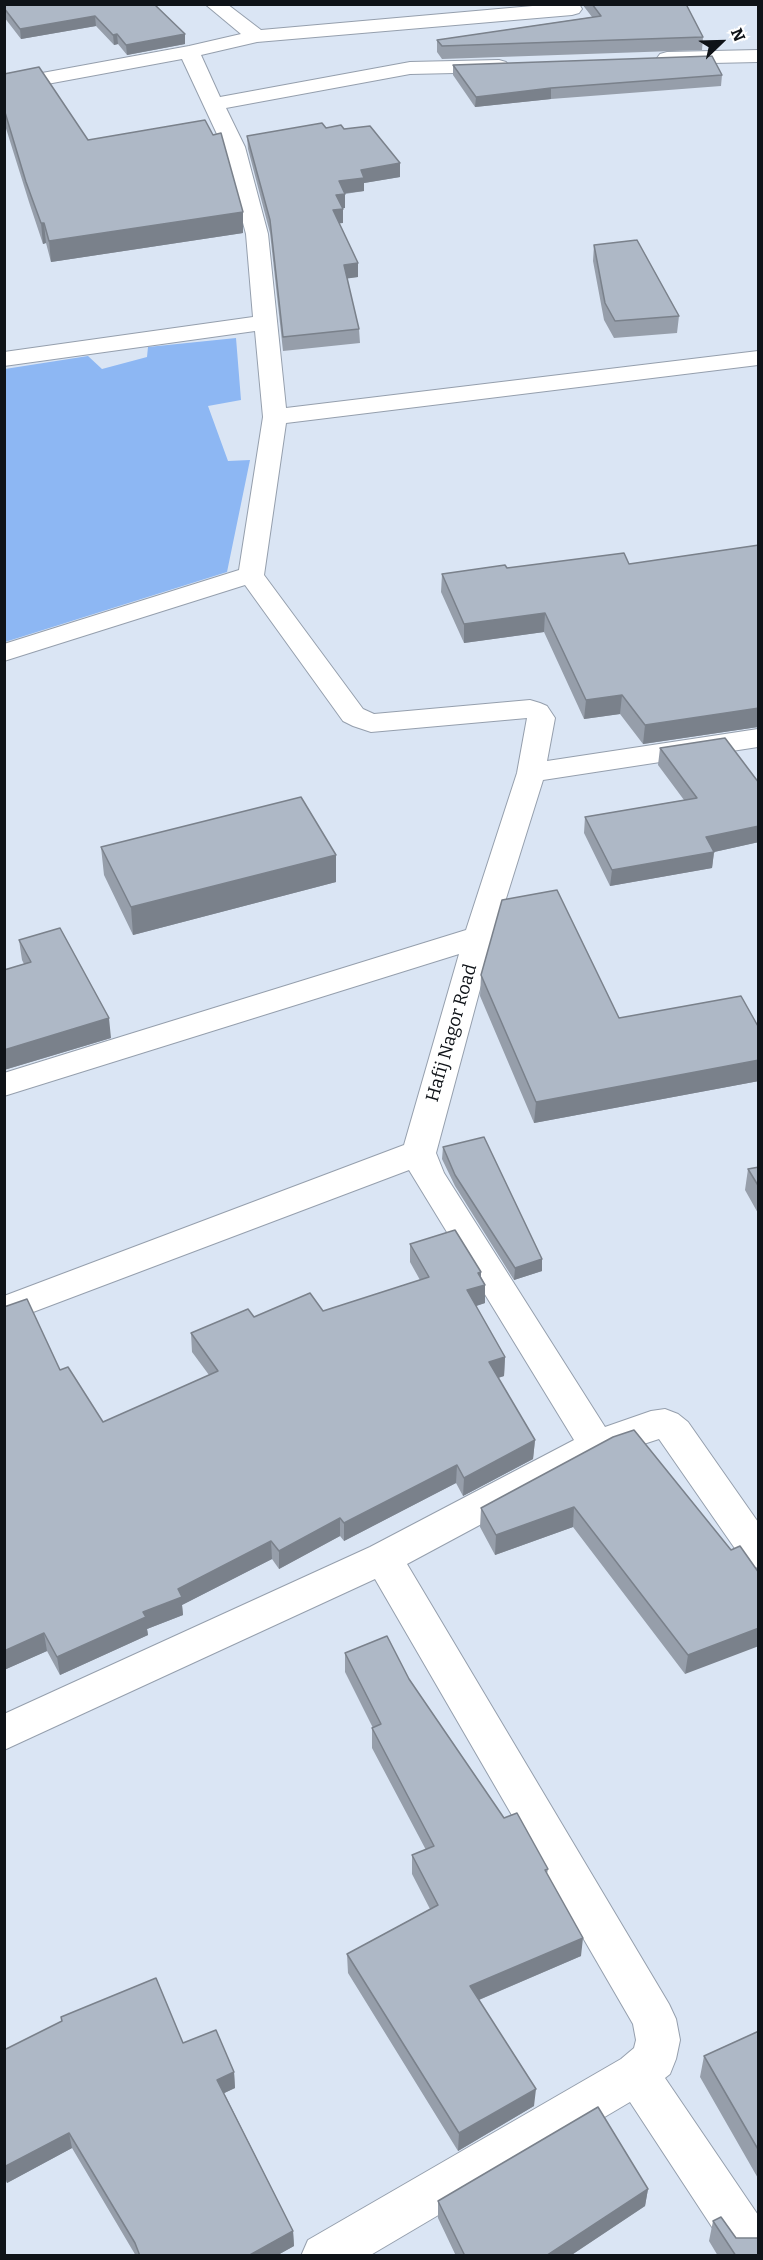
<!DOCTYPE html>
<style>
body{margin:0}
#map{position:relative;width:763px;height:2260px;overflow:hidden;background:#dae5f4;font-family:Bitter,serif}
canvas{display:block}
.frame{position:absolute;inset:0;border:6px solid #0f1318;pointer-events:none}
.north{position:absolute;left:691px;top:12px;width:60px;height:60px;-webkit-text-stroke:4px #fff;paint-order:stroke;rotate:67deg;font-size:16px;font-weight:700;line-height:24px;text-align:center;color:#0f1318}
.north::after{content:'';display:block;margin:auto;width:21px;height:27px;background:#0f1318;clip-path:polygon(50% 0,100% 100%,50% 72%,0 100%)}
</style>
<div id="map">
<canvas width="763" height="2260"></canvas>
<div class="frame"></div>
<div class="north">N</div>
</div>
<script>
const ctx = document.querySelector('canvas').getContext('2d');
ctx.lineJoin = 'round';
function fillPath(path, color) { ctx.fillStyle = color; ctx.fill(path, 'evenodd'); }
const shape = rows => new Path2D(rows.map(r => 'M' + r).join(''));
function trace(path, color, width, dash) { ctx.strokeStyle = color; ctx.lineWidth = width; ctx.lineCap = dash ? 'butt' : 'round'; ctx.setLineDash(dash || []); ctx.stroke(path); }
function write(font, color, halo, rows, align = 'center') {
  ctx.font = font + ' Bitter,serif'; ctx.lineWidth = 4.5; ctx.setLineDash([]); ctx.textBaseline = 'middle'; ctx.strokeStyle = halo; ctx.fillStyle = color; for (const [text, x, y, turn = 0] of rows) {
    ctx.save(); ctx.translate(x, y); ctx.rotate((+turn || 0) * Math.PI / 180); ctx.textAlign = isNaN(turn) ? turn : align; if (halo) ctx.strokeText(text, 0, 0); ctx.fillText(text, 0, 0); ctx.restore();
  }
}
fillPath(shape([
 [236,338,241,400,208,406,228,461,250,460,227,572,5,642,5,369,88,356,102,369,147,357,148,347]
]), '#8db7f3');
const minor = shape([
 [205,4,227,4,261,30,555,4,579,4,582,9,579,13,572,15,257,42,201,55,220,97,410,62,499,60,506,62,509,66,506,70,499,72,410,74,226,108,245,147,268,234,286,408,758,351,758,365,286,423,264,575,363,709,374,714,530,700,540,703,547,706,555,718,547,761,758,729,758,747,543,780,494,937,436,1153,444,1173,605,1427,651,1411,665,1409,678,1414,688,1422,758,1522,758,1568,745,1563,659,1439,610,1455,407,1564,669,2004,676,2019,680,2040,676,2059,670,2074,665,2078,758,2215,758,2256,731,2256,630,2102,369,2256,301,2256,308,2240,621,2059,634,2048,636,2040,633,2024,375,1579,4,1750,4,1714,370,1547,574,1440,409,1170,4,1323,4,1296,404,1145,459,954,4,1096,4,1073,466,930,517,773,527,718,371,732,353,726,343,721,245,585,4,661,4,644,239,570,263,417,255,331,4,366,4,352,253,317,246,234,223,147,182,59,4,92,4,80,189,46,241,34,205,4],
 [758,50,758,62,667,64,660,62,657,58,660,54,667,52,758,50]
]);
trace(minor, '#959fad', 2);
fillPath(minor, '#fff');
fillPath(shape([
 [4,4,154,4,185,44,127,55,118,44,114,45,96,26,21,39,4,17],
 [582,4,686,4,703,37,702,50,442,59,437,52,437,40,592,17],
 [453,65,722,75,721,86,551,99,475,107,453,75],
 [4,74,88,140,243,212,243,233,51,262,46,243,43,244,29,202,4,122],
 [326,128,344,129,400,163,400,177,364,183,364,191,345,194,345,208,342,208,343,223,339,223,358,277,347,278,359,329,360,343,283,351,270,233,248,149,247,136],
 [594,245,679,316,677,333,614,338,604,320,593,261],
 [759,545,759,728,758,727,643,744,620,714,584,719,544,632,464,643,441,592,442,574,507,568,629,564],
 [660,748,759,783,759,842,714,852,712,868,610,886,584,833,585,817,684,800,658,765],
 [101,847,336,855,336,882,133,935,104,875],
 [19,940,111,1038,4,1070,4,970,24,964,22,960],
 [481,975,619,1018,759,1028,759,1081,534,1123,480,996],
 [443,1147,542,1271,514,1280,455,1186,442,1159],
 [759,1167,759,1215,745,1190,748,1169],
 [410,1244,481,1272,481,1277,485,1285,485,1303,476,1306,505,1357,504,1376,498,1378,535,1440,533,1459,463,1496,456,1483,344,1541,340,1536,279,1569,272,1559,182,1605,183,1615,147,1629,148,1635,60,1675,47,1651,4,1670,4,1307,60,1370,103,1422,209,1375,192,1352,191,1333,254,1317,323,1311,420,1280,410,1262],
 [634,1430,731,1550,685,1674,573,1527,495,1555,480,1527,481,1508],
 [345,1653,409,1679,504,1818,548,1869,547,1874,581,1956,479,2000,534,2106,458,2151,348,1973,347,1954,430,1909,412,1874,412,1855,426,1850,372,1748,372,1728,373,1728,345,1672],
 [61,2017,183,2043,234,2072,235,2088,224,2093,293,2231,294,2246,276,2256,136,2256,72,2148,7,2183,4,2177,4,2050,62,2021],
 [759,2031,759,2180,700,2077,704,2056],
 [648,2189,645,2206,570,2256,456,2256,438,2218,438,2201],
 [713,2221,736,2238,759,2256,718,2256,709,2241]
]), '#969eaa');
fillPath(shape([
 [95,16,96,26,21,39,20,29],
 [117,34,118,44,114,45,113,35],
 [185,34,185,44,127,55,126,45],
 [551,88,551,99,475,107,476,97],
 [400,163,400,177,364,183,364,191,339,194,339,181,361,170],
 [345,194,345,208,336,209,336,195],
 [343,209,343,223,334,224,333,210],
 [243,212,243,233,51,262,49,241],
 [41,223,44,223,46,243,43,244],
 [358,263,358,277,344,279,344,265],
 [545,613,544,632,464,643,464,624],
 [622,695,620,714,584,719,586,700],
 [759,708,758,727,643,744,645,725],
 [759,826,759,842,714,852,712,868,610,886,612,870,706,837],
 [336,855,336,882,133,935,131,907],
 [109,1018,111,1038,4,1070,4,1050],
 [759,1060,759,1081,534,1123,536,1102],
 [542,1259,542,1271,514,1280,515,1268],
 [481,1272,480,1286,485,1285,485,1303,467,1309,467,1290,478,1273],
 [505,1357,504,1376,488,1381,489,1362],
 [535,1440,533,1459,463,1496,464,1478],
 [457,1465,456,1483,344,1541,344,1523],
 [574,1507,573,1527,495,1555,496,1535],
 [340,1518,340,1536,279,1569,279,1551],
 [271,1541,272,1559,182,1605,183,1615,147,1629,148,1635,60,1675,57,1657,143,1612,178,1589],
 [759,1628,759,1646,685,1674,688,1655],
 [44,1633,47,1651,4,1670,4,1651],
 [583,1938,581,1956,469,2004,470,1986],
 [234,2072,235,2088,218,2096,217,2080],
 [536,2089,534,2106,458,2151,459,2133],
 [69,2133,72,2148,7,2183,4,2172,4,2167],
 [648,2189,645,2206,570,2256,546,2256],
 [293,2231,294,2246,276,2256,248,2256]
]), '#7a818b');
const building = shape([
 [4,4,154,4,185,34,126,45,117,34,113,35,95,16,20,29,4,8,4,4],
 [592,4,686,4,703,37,442,46,437,40,601,16,592,4],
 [712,56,722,75,551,88,476,97,453,65,712,56],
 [39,67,88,140,205,120,213,135,221,133,243,212,49,241,44,223,41,223,26,182,4,109,4,74,39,67],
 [322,123,326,128,341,125,344,129,370,126,400,163,361,170,364,178,339,181,345,194,336,195,343,209,333,210,358,263,344,265,359,329,283,337,270,220,247,136,322,123],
 [637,240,679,316,615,321,605,303,594,245,637,240],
 [759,545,759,708,645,725,622,695,586,700,545,613,464,624,442,574,505,565,507,568,624,553,629,564,759,545],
 [725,738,759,783,759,826,706,837,714,852,612,870,585,817,697,798,660,748,725,738],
 [301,797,336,855,131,907,101,847,301,797],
 [557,890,619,1018,741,996,759,1028,759,1060,536,1102,481,975,502,900,557,890],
 [60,928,109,1018,4,1050,4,970,31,962,19,940,60,928],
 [484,1137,542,1259,515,1268,455,1175,443,1147,484,1137],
 [759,1167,759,1187,748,1169,759,1167],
 [455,1230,481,1272,478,1273,485,1285,467,1290,505,1357,489,1362,535,1440,464,1478,457,1465,344,1523,340,1518,279,1551,271,1541,178,1589,182,1597,143,1612,146,1617,57,1657,44,1633,4,1651,4,1307,27,1299,60,1370,68,1367,103,1422,218,1371,191,1333,248,1309,254,1317,310,1293,323,1311,429,1277,410,1244,455,1230],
 [634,1430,731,1550,740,1546,759,1573,759,1628,688,1655,574,1507,496,1535,481,1508,613,1437,634,1430],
 [387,1636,409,1679,504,1818,517,1813,548,1869,545,1870,583,1938,470,1986,536,2089,459,2133,347,1954,438,1905,412,1855,434,1846,372,1728,381,1724,345,1653,387,1636],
 [156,1978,183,2043,216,2030,234,2072,217,2080,293,2231,248,2256,140,2256,135,2243,69,2133,4,2167,4,2050,62,2021,61,2017,156,1978],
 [759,2031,759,2151,704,2056,759,2031],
 [598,2107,648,2189,546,2256,465,2256,438,2201,598,2107],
 [721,2217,736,2238,759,2238,759,2256,736,2256,713,2221,721,2217]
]);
fillPath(building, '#aeb8c6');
trace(building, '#7a818b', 1.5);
write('18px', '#0f1318', '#fff', [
 ["Hafij Nagor Road",452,1033,-74]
]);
</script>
